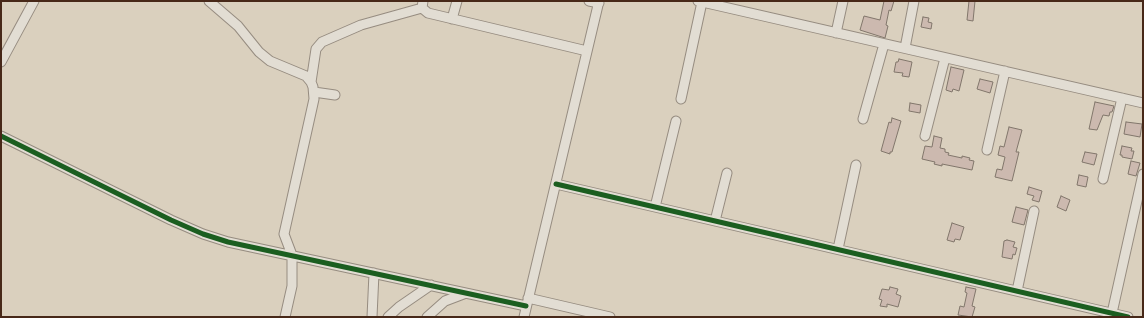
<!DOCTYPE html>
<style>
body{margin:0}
#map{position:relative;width:1144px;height:318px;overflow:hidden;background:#dad0be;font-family:Vollkorn,serif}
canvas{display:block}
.frame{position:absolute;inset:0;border:2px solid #472818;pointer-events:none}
</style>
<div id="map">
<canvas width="1144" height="318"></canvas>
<div class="frame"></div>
</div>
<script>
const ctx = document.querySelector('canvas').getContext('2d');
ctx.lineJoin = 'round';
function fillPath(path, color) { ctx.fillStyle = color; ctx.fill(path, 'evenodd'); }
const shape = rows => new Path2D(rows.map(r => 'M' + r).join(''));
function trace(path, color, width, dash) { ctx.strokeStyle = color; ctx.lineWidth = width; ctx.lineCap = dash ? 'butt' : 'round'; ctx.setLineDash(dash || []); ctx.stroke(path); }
const building = shape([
 [884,1,894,1,891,11,889,10,886,25,888,26,885,38,860,30,864,16,880,20,884,1],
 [969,1,975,1,973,21,967,20,969,1],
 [923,17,929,18,928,22,932,23,931,29,921,27,923,17],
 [899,59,912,62,909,77,902,76,903,73,894,72,896,62,898,62,899,59],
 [951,67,964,70,959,91,953,89,952,92,946,90,951,67],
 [980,79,993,82,990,93,977,89,980,79],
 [1095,102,1114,106,1112,112,1110,112,1109,116,1103,115,1097,130,1089,129,1095,102],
 [910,103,921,105,920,113,909,111,910,103],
 [892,118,901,121,892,152,890,152,890,154,881,151,889,122,891,123,892,118],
 [1126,122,1142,124,1140,137,1124,134,1126,122],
 [1009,127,1022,130,1016,152,1019,152,1012,181,995,177,997,169,1002,170,1005,157,998,155,1000,146,1004,147,1009,127],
 [934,136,942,138,940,148,945,149,945,152,949,153,948,155,962,158,962,156,970,158,969,160,974,161,972,170,942,164,942,166,934,164,935,162,922,159,925,146,932,147,934,136],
 [1122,146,1132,148,1131,151,1134,151,1132,159,1122,157,1122,155,1120,155,1122,146],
 [1085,152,1097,154,1094,165,1082,162,1085,152],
 [1131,161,1140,163,1136,176,1128,174,1131,161],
 [1079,175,1088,177,1086,187,1077,185,1079,175],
 [1029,187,1042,191,1039,202,1032,200,1034,196,1027,194,1029,187],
 [1061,196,1070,200,1066,211,1057,207,1061,196],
 [1016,207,1028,210,1024,225,1012,222,1016,207],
 [952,223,964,227,960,240,955,239,954,242,947,240,952,223],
 [1007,240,1015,242,1013,247,1017,248,1015,255,1013,254,1012,259,1002,257,1004,241,1007,240],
 [890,287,898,289,896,294,901,296,898,307,887,304,887,307,880,306,882,300,879,299,882,289,889,290,890,287],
 [966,287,976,289,972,306,975,307,972,317,958,315,960,306,964,307,967,293,965,292,966,287]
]);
fillPath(building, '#ccb9af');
trace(building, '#81766b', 1);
const minor = shape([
 [209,1,238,26,259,52,270,61,306,76,311,82,313,87,314,99,284,234,292,255,292,286,285,317],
 [423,1,422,8,428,13,587,51],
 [589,1,599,3],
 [698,1,1143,103],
 [452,19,457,1],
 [836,33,843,1],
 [905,48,914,1],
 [1,62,34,1],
 [311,82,316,49,322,42,361,25,422,8],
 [314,92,335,95],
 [681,99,702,2],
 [863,119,884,44],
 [1,136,171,220,203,234,228,242,526,306],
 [925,136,945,58],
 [987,150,1005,71],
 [1103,179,1122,98],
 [556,184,1128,317],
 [655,207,676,121],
 [715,221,727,173],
 [838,249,856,165],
 [1017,291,1034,211],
 [528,298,610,317],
 [1112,313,1143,174],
 [372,317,374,273],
 [388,317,399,307,431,285],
 [427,317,445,301,466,293],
 [524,317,599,1]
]);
trace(minor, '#968c80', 11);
trace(minor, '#e2ddd3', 9);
trace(shape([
 [1,136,171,220,203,234,228,242,526,306],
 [556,184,1128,317]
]), '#1b5e20', 5);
</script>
